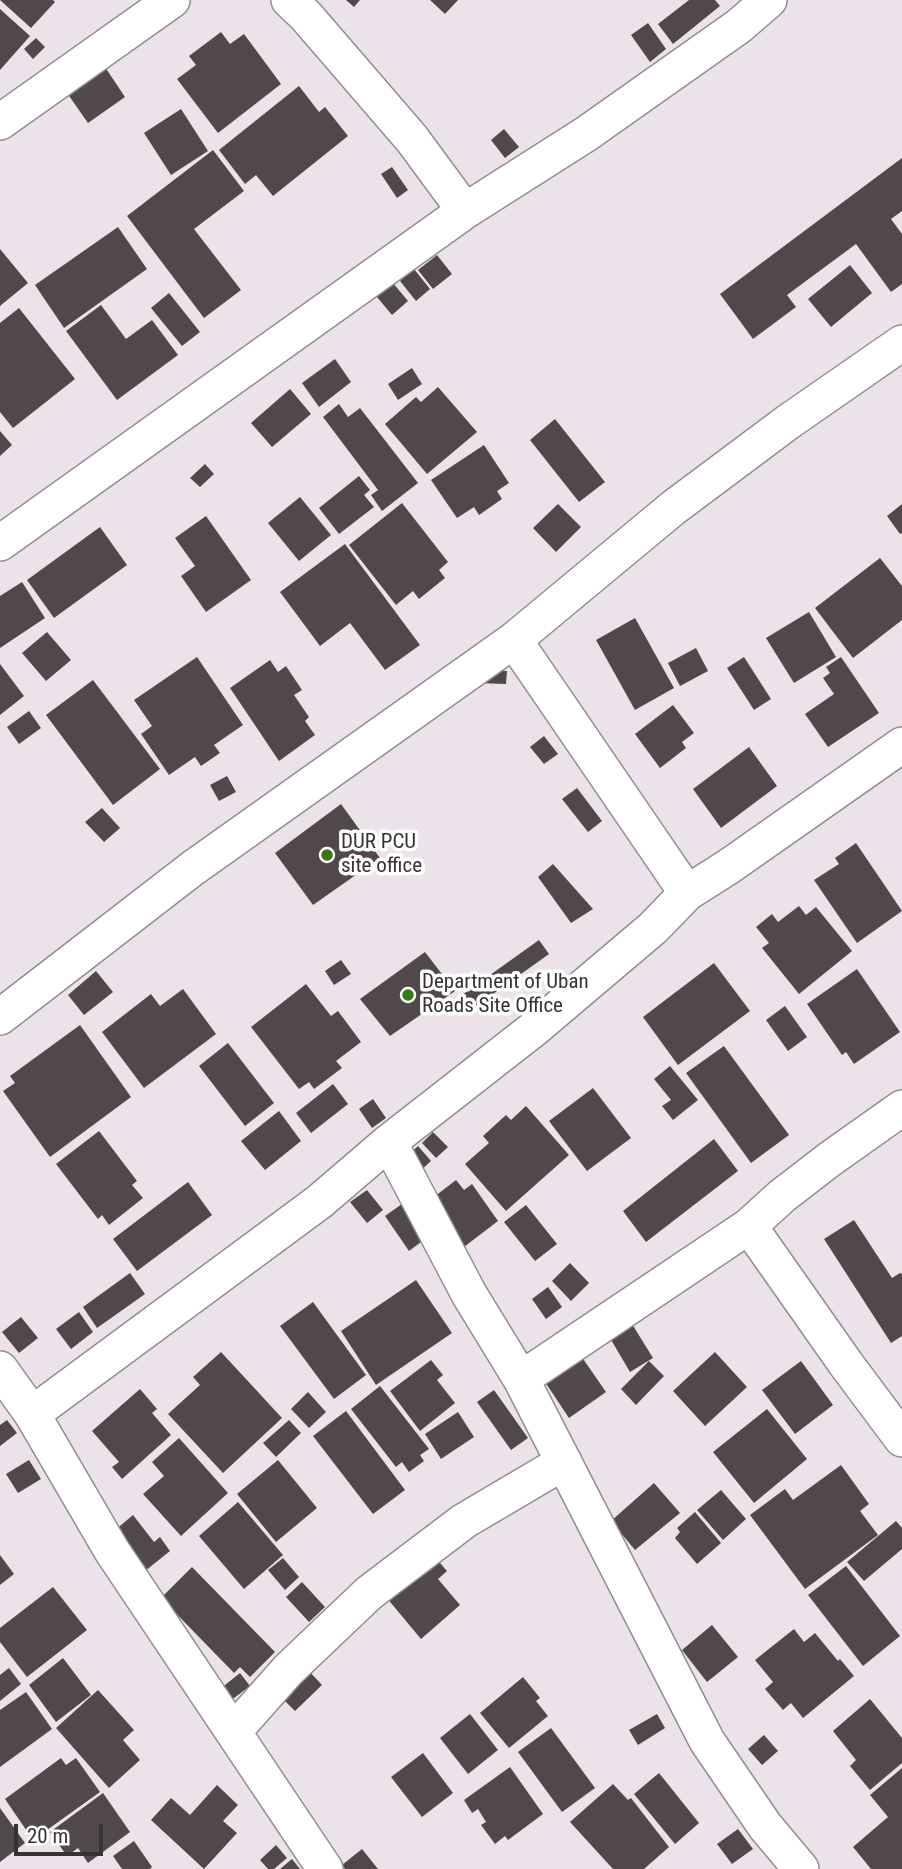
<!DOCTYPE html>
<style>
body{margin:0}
#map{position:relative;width:902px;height:1869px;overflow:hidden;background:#ebe3e9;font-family:"Roboto Condensed",sans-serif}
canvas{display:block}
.scale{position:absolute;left:14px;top:1824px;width:89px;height:32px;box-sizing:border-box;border:4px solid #363235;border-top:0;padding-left:9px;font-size:21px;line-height:24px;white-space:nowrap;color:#363235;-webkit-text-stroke:5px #fff;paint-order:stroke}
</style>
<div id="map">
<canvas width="902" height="1869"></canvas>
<div class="scale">20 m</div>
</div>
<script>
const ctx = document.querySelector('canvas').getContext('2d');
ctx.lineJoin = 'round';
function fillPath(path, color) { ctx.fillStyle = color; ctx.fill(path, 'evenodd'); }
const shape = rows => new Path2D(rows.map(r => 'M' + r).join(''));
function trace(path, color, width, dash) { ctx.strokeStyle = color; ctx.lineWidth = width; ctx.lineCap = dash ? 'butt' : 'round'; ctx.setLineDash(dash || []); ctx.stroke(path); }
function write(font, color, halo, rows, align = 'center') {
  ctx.font = font + ' "Roboto Condensed",sans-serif'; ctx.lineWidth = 7; ctx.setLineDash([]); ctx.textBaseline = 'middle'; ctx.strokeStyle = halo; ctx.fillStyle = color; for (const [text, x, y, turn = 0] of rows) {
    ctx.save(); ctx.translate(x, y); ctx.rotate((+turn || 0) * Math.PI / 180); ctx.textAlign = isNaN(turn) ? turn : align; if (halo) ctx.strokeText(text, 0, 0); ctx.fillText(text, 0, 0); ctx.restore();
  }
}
fillPath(shape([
 [0,0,53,0,55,2,31,28],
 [346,0,360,0,354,7],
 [430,0,458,0,445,14],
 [689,0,715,0,720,6,673,44,658,24],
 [0,9,30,36,0,70],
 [648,23,666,49,650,62,631,35],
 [221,32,230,44,244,34,281,84,218,133,177,79,196,65,189,56],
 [36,38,45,47,33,59,24,49],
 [105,67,125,97,88,123,67,93],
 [299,86,319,112,325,107,348,136,273,196,256,175,245,184,219,150],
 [181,109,208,151,171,175,144,133],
 [504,129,519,147,505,158,491,140],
 [213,150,244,191,194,229,241,290,204,318,127,216],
 [902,158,902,211,891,219,902,234,902,284,891,292,856,244,787,295,796,307,753,339,720,294],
 [392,167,408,190,397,198,381,174],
 [118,227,147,269,64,328,35,285],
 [0,249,28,283,0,306],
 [437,255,452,274,433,289,418,270],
 [850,265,872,293,831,327,808,299],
 [414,269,430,289,416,301,400,281],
 [393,283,408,301,392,315,377,297],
 [169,293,200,332,182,346,151,308],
 [101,305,126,339,152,320,178,355,117,400,66,331],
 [19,308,75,379,13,428,0,412,0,323],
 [335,359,351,382,319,407,302,383],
 [412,368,422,384,398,400,388,384],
 [438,387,477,432,427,474,385,424,416,397,421,402],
 [290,389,311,414,272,447,251,423],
 [339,404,348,417,360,408,418,483,382,511,371,495,378,490,323,417],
 [555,419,605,482,579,502,530,440],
 [0,431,12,445,0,456],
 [484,445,509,483,497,491,502,499,479,515,474,507,457,518,431,480],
 [205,464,214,474,200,487,190,478],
 [359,476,370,490,364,495,374,507,339,534,319,508],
 [300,497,331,535,299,561,268,523],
 [402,503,448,562,439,570,445,578,419,599,413,591,396,605,349,545],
 [558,504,581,527,556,552,533,528],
 [902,504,902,533,900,534,887,516],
 [206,516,251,580,206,612,181,576,195,566,175,538],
 [100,527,127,565,54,618,27,580],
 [345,544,420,645,385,670,350,623,320,646,280,592],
 [880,558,902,586,902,620,853,658,815,608],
 [22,582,45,618,0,648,0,596],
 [809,612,836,657,794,683,766,638],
 [635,618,674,688,635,710,596,640],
 [47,632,71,660,46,681,22,653],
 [696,648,708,671,680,686,668,663],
 [197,657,243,725,214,745,220,753,201,766,195,757,169,775,141,734,152,726,134,700],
 [744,657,771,699,754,710,727,668],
 [841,657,879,713,828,747,805,714,834,694,823,678,830,673,826,667],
 [270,660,278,672,286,666,302,690,294,695,309,717,305,721,315,735,279,761,230,688],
 [0,664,24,696,0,715],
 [477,670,507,671,506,684,476,683],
 [93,680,160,769,113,805,46,715],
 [673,705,694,733,682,742,686,748,660,768,635,734],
 [29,711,41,728,19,744,7,727],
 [544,736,558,754,544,764,530,747],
 [749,747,777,786,721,828,693,789],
 [227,776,236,792,219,801,210,785],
 [577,788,602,821,588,832,562,799],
 [341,804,380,858,313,905,275,853],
 [102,808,120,828,104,842,85,822],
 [856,843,902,911,857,943,814,880,839,864,835,858],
 [553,864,593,909,571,923,538,877],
 [799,906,806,915,816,907,852,951,799,994,762,948,769,943,756,927,772,914,778,922],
 [539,940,549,954,472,1009,462,995],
 [425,952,455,991,390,1036,360,999],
 [341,960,351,974,334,985,325,971],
 [714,963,750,1011,678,1065,643,1017],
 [857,969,900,1032,854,1064,846,1052,842,1055,807,1004],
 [96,971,113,992,84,1015,68,995],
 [306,984,331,1016,338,1011,361,1042,336,1061,342,1068,314,1089,309,1082,299,1089,251,1027],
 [183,989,216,1034,144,1088,102,1032,151,994,160,1006],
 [785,1006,807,1037,788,1051,766,1020],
 [80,1025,131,1097,50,1157,3,1091,15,1083,10,1076],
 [228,1043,274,1103,245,1126,199,1066],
 [724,1046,789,1135,751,1163,686,1073],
 [670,1066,698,1100,673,1120,662,1106,671,1100,654,1079],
 [333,1084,348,1104,311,1133,296,1113],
 [593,1088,631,1138,587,1171,549,1121],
 [373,1099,386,1118,372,1128,359,1109],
 [526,1106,569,1155,506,1211,465,1164,489,1143,483,1136,506,1115,511,1120],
 [279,1111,301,1141,265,1170,241,1141],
 [99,1131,137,1181,132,1185,143,1198,109,1225,102,1215,98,1219,56,1164],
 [433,1132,448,1147,436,1158,422,1143],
 [714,1139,738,1171,646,1242,623,1211],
 [418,1146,431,1161,418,1173,405,1158],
 [456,1180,464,1190,472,1184,498,1221,460,1250,430,1200],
 [188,1182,212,1215,137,1271,113,1239],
 [367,1190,383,1210,367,1223,350,1202],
 [409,1199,433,1233,409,1251,385,1216],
 [526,1205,557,1244,535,1261,504,1222],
 [854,1220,892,1278,900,1273,902,1274,902,1336,891,1343,824,1239],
 [570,1263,589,1283,571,1301,552,1281],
 [130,1273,145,1294,97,1328,83,1307],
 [416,1280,452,1333,376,1385,341,1331],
 [548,1287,562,1307,546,1319,532,1299],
 [313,1302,366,1375,334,1399,280,1326],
 [79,1312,93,1332,71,1349,56,1329],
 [21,1317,38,1338,19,1353,2,1332],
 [632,1324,653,1358,630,1372,610,1338],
 [221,1352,282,1418,223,1473,168,1414,200,1385,193,1377],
 [715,1352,747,1387,705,1426,673,1391],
 [579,1353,606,1392,569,1418,543,1379],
 [431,1360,443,1375,437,1380,455,1403,420,1431,390,1391],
 [649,1361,664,1376,636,1405,621,1389],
 [801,1361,833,1405,795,1434,762,1390],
 [380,1386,429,1449,420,1455,424,1461,409,1472,402,1462,396,1467,351,1409],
 [140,1389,157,1409,152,1413,171,1435,122,1479,112,1467,119,1462,92,1431],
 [494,1390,528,1438,511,1450,477,1402],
 [308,1392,326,1412,309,1428,291,1409],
 [767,1409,807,1459,754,1503,713,1452],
 [346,1411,405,1490,373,1514,313,1436],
 [458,1412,474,1437,441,1459,425,1434],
 [7,1420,17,1433,0,1446,0,1425],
 [289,1420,301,1433,276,1457,263,1443],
 [179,1438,228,1493,181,1536,143,1494,164,1476,152,1462],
 [29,1460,41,1479,18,1493,6,1474],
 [278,1460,317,1508,276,1542,237,1494],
 [841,1465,869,1504,860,1511,878,1535,805,1589,750,1515,785,1489,793,1500],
 [654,1483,680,1513,635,1550,611,1521],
 [721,1490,746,1519,723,1540,697,1510],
 [238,1502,283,1555,244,1589,199,1536],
 [695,1512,721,1543,697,1564,675,1538,680,1532,677,1528],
 [133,1515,154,1542,160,1537,170,1551,145,1571,114,1531],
 [896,1521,902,1528,902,1549,864,1581,847,1562],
 [0,1555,14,1574,0,1585],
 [433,1555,447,1571,438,1579,460,1605,421,1639,386,1597],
 [283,1558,299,1577,285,1590,268,1570],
 [846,1566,900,1636,863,1666,808,1595],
 [192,1567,275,1652,250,1677,240,1667,234,1673,161,1598],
 [302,1582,325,1607,309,1622,286,1597],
 [53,1587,87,1630,27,1677,0,1642,0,1628],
 [712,1625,738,1657,707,1682,682,1650],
 [794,1629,804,1642,815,1633,838,1661,840,1659,854,1676,803,1718,791,1703,783,1710,765,1689,773,1682,755,1660],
 [63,1658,91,1695,56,1722,29,1685],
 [9,1668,21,1684,0,1701,0,1675],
 [308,1670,322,1685,295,1711,280,1696],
 [240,1673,250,1686,230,1701,220,1689],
 [523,1677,540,1698,536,1701,548,1716,509,1748,480,1713],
 [98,1690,134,1730,123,1740,140,1760,109,1788,56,1728],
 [26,1692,52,1729,0,1767,0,1710],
 [870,1699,902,1738,902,1763,870,1790,850,1766,856,1760,833,1731],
 [470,1714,498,1750,468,1774,440,1738],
 [657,1714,665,1728,638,1745,629,1730],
 [551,1728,595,1788,562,1812,518,1752],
 [764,1735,778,1751,762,1765,748,1749],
 [423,1753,453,1793,422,1817,391,1777],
 [61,1758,66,1765,76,1758,100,1792,33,1840,5,1799],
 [510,1767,543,1814,508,1840,505,1836,495,1844,481,1825,486,1822,478,1809,472,1813,464,1800],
 [902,1768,902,1869,871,1869,853,1847,888,1817,870,1795],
 [659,1773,699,1823,675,1844,634,1794],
 [613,1784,628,1800,631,1798,669,1847,644,1869,613,1869,570,1822],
 [217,1785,238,1805,223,1821,237,1833,204,1869,151,1820,171,1798,190,1815],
 [103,1793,130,1832,88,1863,78,1848,67,1856,50,1832],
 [0,1808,25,1843,0,1862],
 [738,1829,753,1849,732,1864,717,1844],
 [134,1841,152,1867,150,1869,122,1869,113,1856],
 [276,1845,287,1858,274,1869,268,1869,260,1860],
 [362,1849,378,1869,345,1869,342,1865],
 [292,1859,300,1869,280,1869]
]), '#514849');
const street = shape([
 [289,0,306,16,412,139,465,211],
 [0,122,172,0],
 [0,543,465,211,586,134,739,26,769,0],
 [514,640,687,893],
 [0,1017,193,868,514,640,673,508,788,422,902,343],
 [389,1142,469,1294,521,1379,707,1741,765,1826,801,1869],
 [749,1226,846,1364,902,1439],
 [0,1369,32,1414,112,1551,325,1869],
 [521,1379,749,1226,782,1196,830,1159,902,1108],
 [32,1414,319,1202,389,1142,535,1028,653,928,687,893,728,867,902,745],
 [234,1731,288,1670,369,1593,464,1521,564,1462]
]);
trace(street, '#948c92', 38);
trace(street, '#fff', 35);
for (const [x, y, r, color] of [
 [327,855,7,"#377714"],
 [408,995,7,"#377714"]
]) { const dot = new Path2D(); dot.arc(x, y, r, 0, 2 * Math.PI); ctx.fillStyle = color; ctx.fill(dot); trace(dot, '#fff', 2.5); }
write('21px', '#363235', '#fff', [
 ["DUR PCU",341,843],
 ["site office",341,867],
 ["Department of Uban",422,983],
 ["Roads Site Office",422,1007]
], 'left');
</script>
